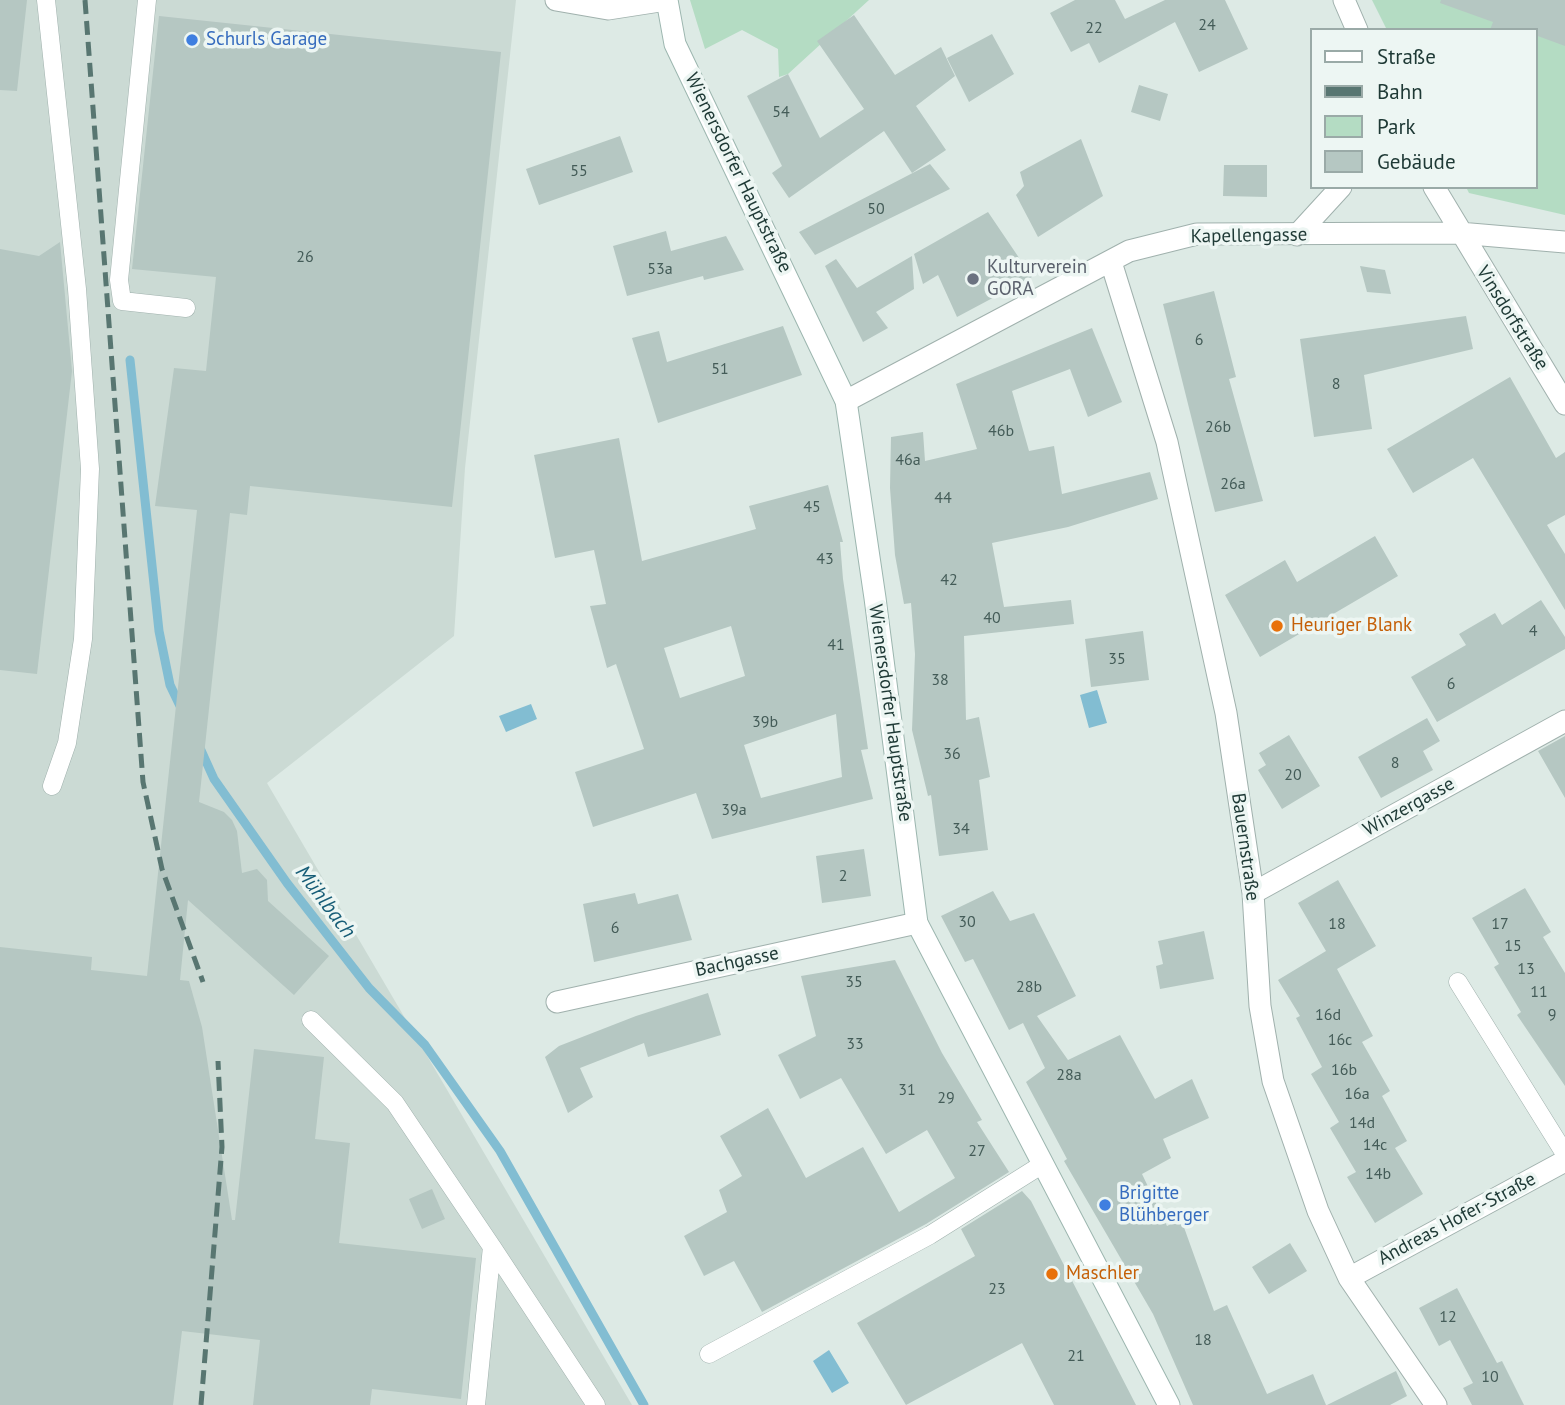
<!DOCTYPE html>
<meta charset="utf-8">
<style>
body{margin:0}
#map{position:relative;width:1565px;height:1405px;overflow:hidden;background:#ddeae5;font-family:"PT Sans",sans-serif}
canvas{display:block}
.legend{position:absolute;left:1310px;top:28px;width:228px;height:161px;box-sizing:border-box;background:#edf6f3;border:2px solid #9aaaa7;margin:0;padding:9px 12px;list-style:none;font-size:21px;color:#1e3935}
.legend li{display:flex;align-items:center;gap:14px;height:35px}
.legend b{width:35px;border:2px solid #9aaaa7}
</style>
<div id="map">
<canvas width="1565" height="1405"></canvas>
<ul class="legend">
<li><b style="height:9px;background:#fff"></b>Straße</li>
<li><b style="height:9px;background:#587671"></b>Bahn</li>
<li><b style="height:19px;background:#b4dcc3"></b>Park</li>
<li><b style="height:19px;background:#b5c7c2"></b>Gebäude</li>
</ul>
</div>
<script>
const ctx = document.querySelector('canvas').getContext('2d');
ctx.lineJoin = 'round';
function fillPath(path, color) { ctx.fillStyle = color; ctx.fill(path, 'evenodd'); }
const shape = rows => new Path2D(rows.map(r => 'M' + r).join(''));
function trace(path, color, width, dash) { ctx.strokeStyle = color; ctx.lineWidth = width; ctx.lineCap = dash ? 'butt' : 'round'; ctx.setLineDash(dash || []); ctx.stroke(path); }
function write(font, color, halo, rows, align = 'center') {
  ctx.font = font + ' "PT Sans",sans-serif'; ctx.lineWidth = 7; ctx.setLineDash([]); ctx.textBaseline = 'middle'; ctx.strokeStyle = halo; ctx.fillStyle = color; for (const [text, x, y, turn = 0] of rows) {
    ctx.save(); ctx.translate(x, y); ctx.rotate((+turn || 0) * Math.PI / 180); ctx.textAlign = isNaN(turn) ? turn : align; if (halo) ctx.strokeText(text, 0, 0); ctx.fillText(text, 0, 0); ctx.restore();
  }
}
fillPath(shape([
 [0,0,516,0,465,468,454,636,267,783,632,1405,0,1405]
]), '#cbdad4');
fillPath(shape([
 [690,0,869,0,788,74,779,77,778,49,742,30,705,49],
 [1372,0,1565,0,1565,215,1469,193,1466,187,1535,187,1535,30,1387,30]
]), '#b4dcc3');
fillPath(shape([
 [1097,690,1107,723,1089,728,1080,695],
 [531,704,537,719,506,732,499,716],
 [829,1350,849,1383,832,1393,813,1361]
]), '#82bdd2');
trace(shape([
 [130,360,159,631,170,685,182,710],
 [200,748,214,779,287,883,369,988,425,1045,500,1151,644,1405]
]), '#82bdd2', 9);
fillPath(shape([
 [0,0,27,0,17,91,0,90],
 [1075,0,1115,0,1125,19,1165,0,1225,0,1248,49,1199,72,1175,22,1099,63,1089,43,1071,52,1050,13],
 [1441,0,1565,0,1565,46,1535,35,1535,30,1490,30,1493,22,1440,3],
 [854,15,895,75,941,47,955,76,916,106,946,150,912,173,884,131,789,198,772,173,782,166,747,96,788,74,820,138,864,109,817,41],
 [159,16,501,52,452,507,250,486,247,515,230,513,199,802,224,812,232,820,237,831,242,873,257,869,267,880,268,901,329,956,294,995,188,900,180,980,189,981,202,1027,232,1220,235,1220,254,1049,324,1057,315,1139,350,1143,339,1243,476,1258,461,1399,372,1389,370,1405,253,1405,260,1340,182,1331,173,1405,0,1405,0,947,92,957,91,970,147,976,197,510,155,506,174,368,206,371,216,277,132,269],
 [992,34,1014,74,969,102,947,58],
 [1139,85,1168,94,1160,121,1131,112],
 [620,136,633,172,539,205,526,169],
 [1081,139,1103,196,1038,237,1016,195,1024,186,1020,172],
 [930,164,950,189,815,255,799,232],
 [1224,165,1267,165,1267,197,1223,196],
 [988,212,1032,277,957,317,938,275,923,284,914,254],
 [666,231,671,251,726,236,744,270,704,280,703,276,627,296,613,246],
 [60,242,72,371,37,674,0,670,0,249,39,256],
 [912,256,914,289,876,312,888,328,863,342,825,266,836,259,857,288],
 [1360,266,1385,270,1391,294,1367,292],
 [1214,291,1236,377,1229,379,1263,501,1215,512,1163,304],
 [1466,316,1473,349,1364,375,1372,429,1314,437,1300,339],
 [783,326,802,375,658,423,632,338,659,331,667,362],
 [1092,328,1122,402,1088,417,1070,369,1012,391,1029,451,1054,446,1062,494,1150,472,1158,499,1068,527,992,543,1004,607,1071,600,1074,624,964,636,966,720,979,717,990,777,979,780,988,850,939,856,931,795,928,796,912,730,915,654,911,603,904,604,895,555,890,488,891,437,923,432,925,461,977,449,956,384],
 [1510,377,1556,458,1565,452,1565,515,1547,525,1565,554,1565,610,1473,458,1413,493,1387,449],
 [619,438,642,561,756,529,749,506,828,485,843,542,840,542,843,579,868,749,861,750,873,799,712,839,696,793,593,827,575,772,644,749,616,664,607,668,590,606,606,604,594,550,555,558,534,455],
 [731,626,745,676,680,698,664,648],
 [836,714,842,777,761,798,744,745],
 [1375,536,1398,576,1260,657,1225,595,1285,560,1297,582],
 [1541,600,1565,637,1565,649,1437,722,1411,677,1466,645,1459,634,1495,613,1502,625],
 [1143,631,1149,680,1091,687,1085,639],
 [1427,718,1440,741,1423,751,1433,770,1381,798,1358,757],
 [1289,735,1320,786,1282,809,1258,770,1266,765,1259,753],
 [1565,736,1565,798,1538,751],
 [864,849,871,896,822,903,816,856],
 [1338,880,1376,946,1337,969,1373,1036,1362,1042,1390,1091,1382,1096,1407,1141,1395,1148,1423,1194,1375,1223,1347,1177,1356,1172,1330,1128,1339,1122,1311,1074,1322,1067,1296,1018,1300,1016,1278,980,1326,951,1298,903],
 [1525,888,1551,932,1543,937,1565,973,1565,1086,1517,1015,1521,1012,1494,967,1499,964,1472,918],
 [993,891,1010,921,1034,913,1076,996,1037,1016,1068,1060,1120,1035,1155,1099,1192,1079,1209,1118,1163,1139,1171,1158,1142,1174,1167,1226,1181,1219,1214,1311,1227,1305,1267,1394,1313,1374,1326,1405,1193,1405,1153,1314,1064,1161,1067,1159,1026,1082,1045,1068,1023,1023,1009,1030,973,959,965,962,941,916],
 [635,893,638,904,678,894,692,940,594,962,583,904],
 [1204,931,1214,979,1160,989,1156,966,1163,964,1158,941],
 [895,960,942,1053,982,1120,977,1122,1009,1172,926,1224,762,1312,734,1261,704,1276,684,1236,727,1212,719,1190,742,1176,720,1136,768,1108,806,1178,863,1147,899,1212,955,1178,927,1130,886,1154,841,1078,800,1099,778,1055,816,1036,801,976],
 [708,993,721,1035,648,1057,644,1043,580,1068,593,1097,568,1113,545,1057,559,1046,636,1016],
 [432,1189,445,1219,422,1229,409,1199],
 [1022,1191,1031,1201,1136,1405,1054,1405,1022,1343,906,1405,857,1323,975,1256,961,1229],
 [1290,1243,1307,1271,1269,1294,1252,1267],
 [1457,1288,1497,1363,1502,1361,1524,1405,1472,1405,1463,1388,1473,1383,1450,1340,1439,1346,1419,1308],
 [1396,1371,1407,1396,1390,1405,1327,1405]
]), '#b5c7c2');
const lane = shape([
 [46,0,77,289,90,469,83,639,67,743,52,786],
 [147,0,119,280,122,301,186,308],
 [1458,982,1565,1154],
 [311,1020,395,1103,492,1247],
 [709,1354,930,1235,1043,1164],
 [476,1405,492,1247,596,1405]
]);
const street = shape([
 [556,0,608,9,666,0],
 [1344,0,1357,30],
 [1434,187,1565,404],
 [1297,235,1341,187],
 [1111,262,1167,442,1226,713,1253,893,1260,1006,1273,1081,1318,1211,1349,1278,1436,1405],
 [846,401,1129,251,1197,234,1459,233,1565,242],
 [1253,893,1565,721],
 [557,1002,917,923],
 [1349,1278,1565,1161]
]);
const secondary = shape([
 [667,0,675,44,846,401,875,598,917,923,1169,1405]
]);
trace(lane, '#a0b1ad', 19);
trace(street, '#a0b1ad', 23);
trace(secondary, '#9cb6af', 23);
trace(lane, '#fff', 18);
trace(street, '#fff', 21);
trace(secondary, '#fff', 21);
trace(shape([
 [85,0,143,782,162,869,203,982],
 [201,1405,222,1147,218,1061]
]), '#587671', 5, [14, 7]);
for (const [x, y, r, color] of [
 [192,40,7,"#3f7fe0"],
 [973,279,7,"#6b7280"],
 [1277,626,7,"#e8710a"],
 [1105,1205,7,"#3f7fe0"],
 [1052,1274,7,"#e8710a"]
]) { const dot = new Path2D(); dot.arc(x, y, r, 0, 2 * Math.PI); ctx.fillStyle = color; ctx.fill(dot); trace(dot, '#edf6f3', 2.5); }
write('16px', '#445c58', null, [
 ["24",1207,25],
 ["22",1094,28],
 ["54",781,112],
 ["55",579,171],
 ["50",876,209],
 ["26",305,257],
 ["53a",660,269],
 ["6",1199,340],
 ["51",720,369],
 ["8",1336,384],
 ["26b",1218,427],
 ["46b",1001,431],
 ["46a",908,460],
 ["26a",1233,484],
 ["44",943,498],
 ["45",812,507],
 ["43",825,559],
 ["42",949,580],
 ["40",992,618],
 ["4",1533,631],
 ["41",836,645],
 ["35",1117,659],
 ["38",940,680],
 ["6",1451,684],
 ["39b",765,722],
 ["36",952,754],
 ["8",1395,763],
 ["20",1293,775],
 ["39a",734,810],
 ["34",961,829],
 ["2",843,876],
 ["30",967,922],
 ["18",1337,924],
 ["17",1500,924],
 ["6",615,928],
 ["15",1513,946],
 ["13",1526,969],
 ["35",854,982],
 ["28b",1029,987],
 ["11",1539,992],
 ["16d",1328,1015],
 ["9",1552,1015],
 ["16c",1340,1040],
 ["33",855,1044],
 ["16b",1344,1070],
 ["28a",1069,1075],
 ["31",907,1090],
 ["16a",1357,1094],
 ["29",946,1098],
 ["14d",1362,1123],
 ["14c",1375,1145],
 ["27",977,1151],
 ["14b",1378,1174],
 ["23",997,1289],
 ["12",1448,1317],
 ["18",1203,1340],
 ["21",1076,1356],
 ["10",1490,1377]
]);
write('19px', '#366cbe', '#edf6f3', [
 ["Schurls Garage",206,40],
 ["Brigitte",1119,1194],
 ["Blühberger",1119,1216]
], 'left');
write('19px', '#1e3935', '#edf6f3', [
 ["Wienersdorfer Hauptstraße",738,173,64],
 ["Kapellengasse",1249,236,-1],
 ["Vinsdorfstraße",1512,318,58],
 ["Wienersdorfer Hauptstraße",890,713,82],
 ["Winzergasse",1409,807,-29],
 ["Bauernstraße",1245,847,82],
 ["Bachgasse",737,962,-12],
 ["Andreas Hofer-Straße",1457,1219,-28]
]);
write('19px', '#5b616d', '#edf6f3', [
 ["Kulturverein",987,268],
 ["GORA",987,290]
], 'left');
write('19px', '#c56008', '#edf6f3', [
 ["Heuriger Blank",1291,626],
 ["Maschler",1066,1274]
], 'left');
write('italic 21px', '#175d77', '#edf6f3', [
 ["Mühlbach",325,902,53]
]);
</script>
